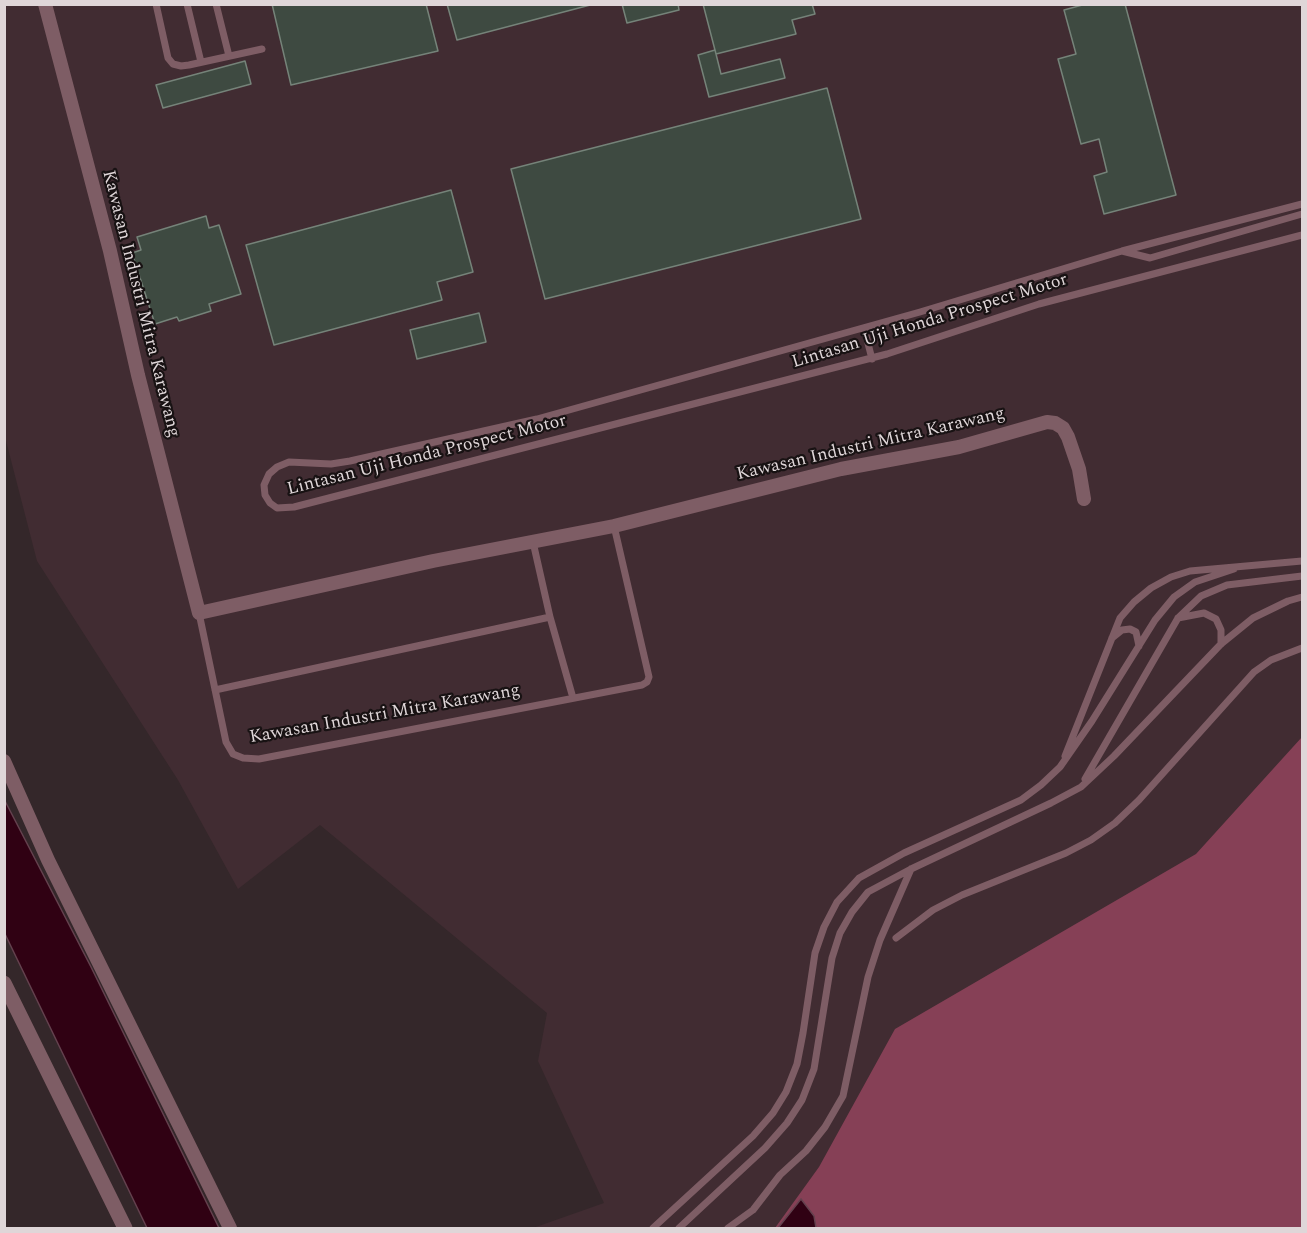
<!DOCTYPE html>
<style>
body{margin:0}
#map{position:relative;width:1307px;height:1233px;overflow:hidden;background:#34272a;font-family:Spectral,serif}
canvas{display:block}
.frame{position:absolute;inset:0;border:6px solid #dfd6d8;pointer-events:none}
</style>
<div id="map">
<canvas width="1307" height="1233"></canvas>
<div class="frame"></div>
</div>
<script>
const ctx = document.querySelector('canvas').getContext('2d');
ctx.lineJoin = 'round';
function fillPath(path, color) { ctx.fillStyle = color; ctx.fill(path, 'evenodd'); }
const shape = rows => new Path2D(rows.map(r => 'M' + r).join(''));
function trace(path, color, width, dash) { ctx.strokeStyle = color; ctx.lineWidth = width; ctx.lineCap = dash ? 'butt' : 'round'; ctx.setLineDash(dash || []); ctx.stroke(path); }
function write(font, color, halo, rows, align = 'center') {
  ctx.font = font + ' Spectral,serif'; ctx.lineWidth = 4.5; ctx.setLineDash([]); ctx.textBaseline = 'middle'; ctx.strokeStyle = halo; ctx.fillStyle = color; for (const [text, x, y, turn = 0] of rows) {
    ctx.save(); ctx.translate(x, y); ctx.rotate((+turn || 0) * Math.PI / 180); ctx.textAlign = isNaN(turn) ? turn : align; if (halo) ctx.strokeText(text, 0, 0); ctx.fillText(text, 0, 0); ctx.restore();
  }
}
fillPath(shape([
 [4,5,1302,5,1302,1228,533,1228,604,1203,538,1061,547,1013,320,825,238,889,178,780,37,561,5,437]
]), '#412c32');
fillPath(shape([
 [1302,737,1302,1228,775,1228,819,1167,895,1029,1196,854]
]), '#864056');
const water = shape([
 [5,801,91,967,219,1228,147,1228,5,934,5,801],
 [801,1199,814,1216,816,1228,778,1228,801,1199]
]);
fillPath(water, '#300113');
trace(water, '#64414e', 1.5);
const building = shape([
 [272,4,426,4,438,51,291,85,272,4],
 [447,4,594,4,457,40,447,4],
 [622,4,678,4,679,10,627,23,622,4],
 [703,4,812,4,815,14,792,20,796,34,716,54,703,4],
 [1086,4,1125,4,1176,195,1104,214,1094,176,1107,172,1099,139,1081,144,1058,59,1076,54,1064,10,1086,4],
 [715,50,721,74,780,59,785,78,709,97,698,55,715,50],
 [245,61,251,84,163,108,156,85,245,61],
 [827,88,861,219,545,299,511,169,827,88],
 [451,190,473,272,437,282,442,300,274,345,246,245,451,190],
 [206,216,209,228,219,225,241,294,209,304,211,311,179,321,177,317,155,324,132,253,141,250,137,237,206,216],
 [479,313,486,342,417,359,410,330,479,313]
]);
fillPath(building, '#3e4a41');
trace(building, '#758379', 1.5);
trace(shape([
 [156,4,168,58,173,64,181,66,189,65,262,49],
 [187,4,201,62],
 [216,4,229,56],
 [1302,204,1122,251,920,312,537,419,350,461,331,464,289,462,277,467,269,474,264,485,265,495,270,503,277,508,294,507,887,354,1039,304,1302,235],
 [1122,251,1150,258,1302,214],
 [864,328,872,359],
 [533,542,550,617],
 [199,613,226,742,233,754,243,758,259,759,642,685,647,682,649,677,614,526],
 [1178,618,1204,613,1216,619,1221,630,1221,644],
 [1112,638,1122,630,1130,629,1136,632,1139,646],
 [215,690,550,617,573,698],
 [1065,756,1120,618,1134,602,1151,588,1171,577,1190,571,1302,561],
 [1085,779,1178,618,1201,596,1227,585,1302,576],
 [896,938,933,910,962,895,1066,853,1091,840,1115,823,1139,800,1254,672,1271,660,1302,648],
 [653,1228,753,1136,773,1113,786,1092,797,1064,803,1033,815,953,824,927,837,902,859,878,904,853,1021,800,1041,785,1060,767,1092,721,1155,620,1174,597,1195,582,1234,569],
 [679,1228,765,1148,787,1123,802,1100,814,1069,832,958,840,933,852,912,868,892,911,869,1051,803,1081,787,1114,756,1221,644,1253,618,1288,601,1302,597],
 [728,1228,753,1210,780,1175,806,1151,825,1127,843,1096,868,977,880,940,911,869]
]), '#7e5d65', 7);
trace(shape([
 [45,4,110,251,138,375,199,613,433,561,614,526,841,469,959,447,1047,422,1055,423,1063,428,1068,437,1079,469,1084,499],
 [4,761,48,860,230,1228]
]), '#7e5d65', 14);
trace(shape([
 [4,983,125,1228]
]), '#7e5d65', 15);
write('18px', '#dfd6d8', '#181213', [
 ["Kawasan Industri Mitra Karawang",140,304,76],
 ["Lintasan Uji Honda Prospect Motor",930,322,-17],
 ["Kawasan Industri Mitra Karawang",871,445,-13],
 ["Lintasan Uji Honda Prospect Motor",427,456,-14],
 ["Kawasan Industri Mitra Karawang",385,715,-10]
]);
</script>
